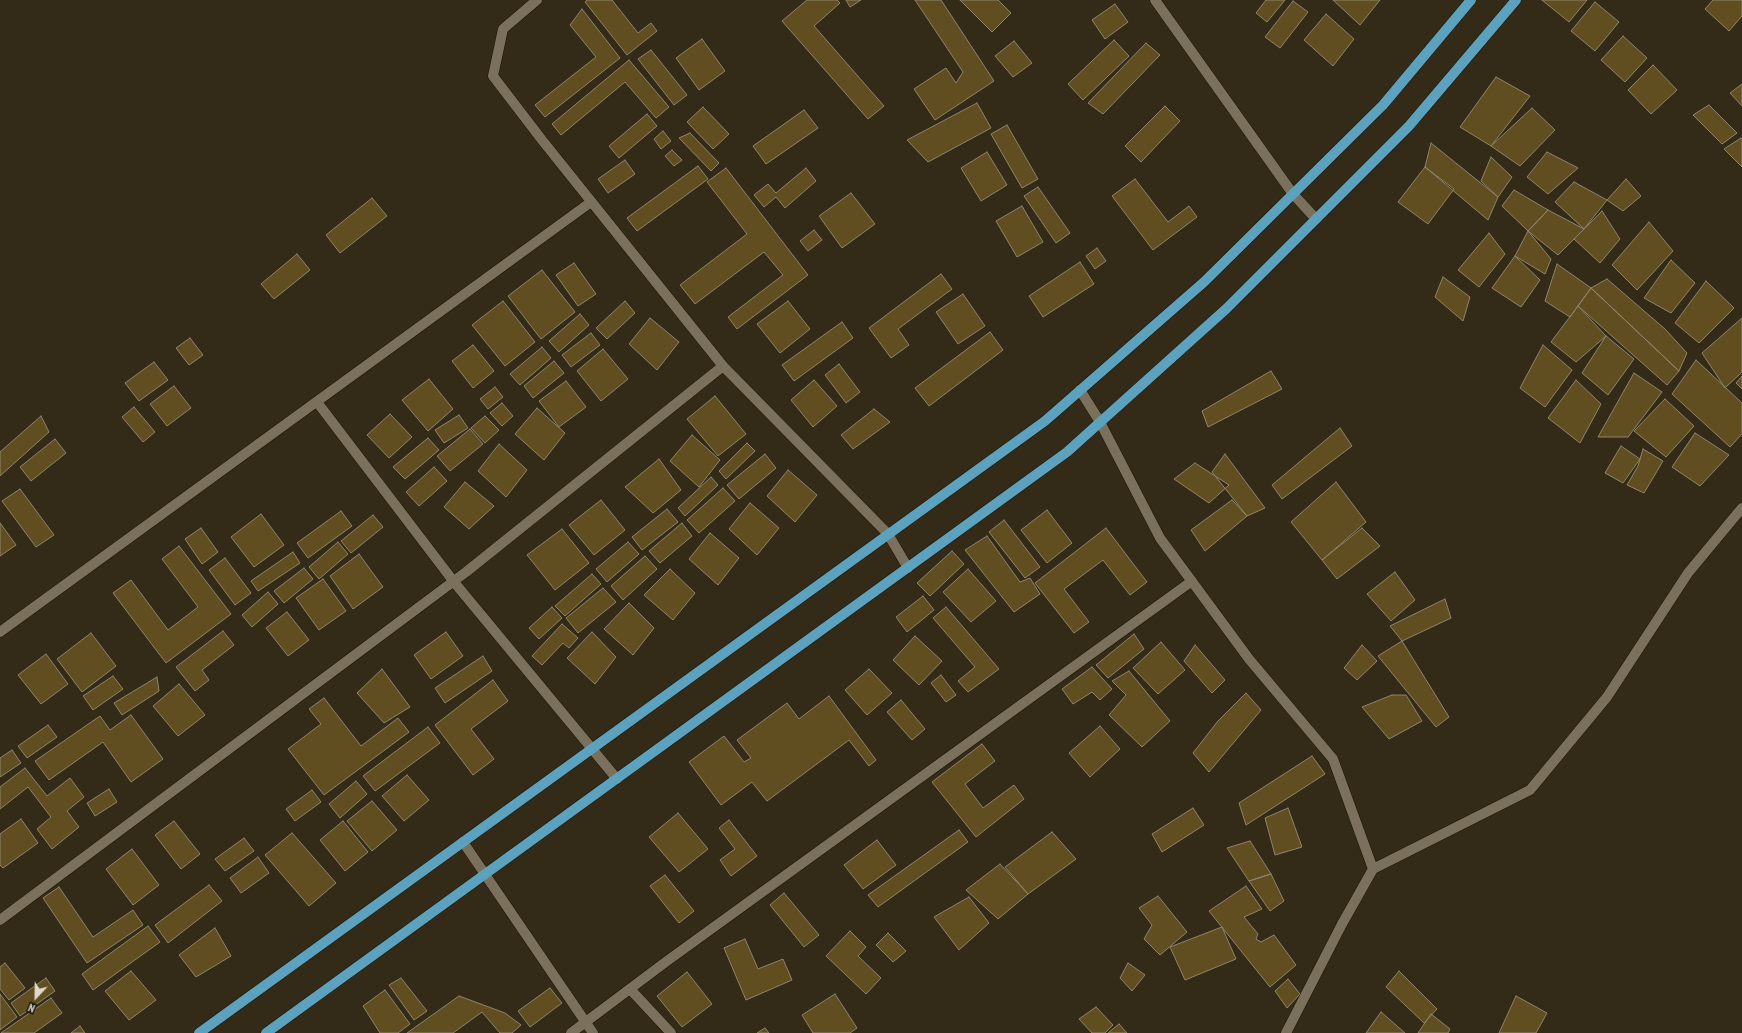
<!DOCTYPE html>
<style>
body{margin:0}
#map{position:relative;width:1742px;height:1033px;overflow:hidden;background:#332b17;font-family:"PT Sans Narrow",sans-serif}
canvas{display:block}
.north{position:absolute;left:16px;top:977px;width:40px;height:40px;-webkit-text-stroke:3px #17140b;paint-order:stroke;rotate:202deg;font-size:11px;font-weight:700;line-height:16px;text-align:center;color:#dfdace}
.north::after{content:'';display:block;margin:auto;width:14px;height:18px;background:#dfdace;clip-path:polygon(50% 0,100% 100%,50% 72%,0 100%)}
</style>
<div id="map">
<canvas width="1742" height="1033"></canvas>
<div class="north">N</div>
</div>
<script>
const ctx = document.querySelector('canvas').getContext('2d');
ctx.lineJoin = 'round';
function fillPath(path, color) { ctx.fillStyle = color; ctx.fill(path, 'evenodd'); }
const shape = rows => new Path2D(rows.map(r => 'M' + r).join(''));
function trace(path, color, width, dash) { ctx.strokeStyle = color; ctx.lineWidth = width; ctx.lineCap = dash ? 'butt' : 'round'; ctx.setLineDash(dash || []); ctx.stroke(path); }
const building = shape([
 [587,0,612,0,638,33,651,23,657,31,627,55,585,2,587,0],
 [807,0,837,0,840,3,814,26,884,106,868,119,782,21,807,0],
 [846,0,861,0,850,7,846,0],
 [915,0,941,0,994,81,935,120,914,89,946,68,956,83,963,72,915,0],
 [960,0,998,0,1011,13,992,32,960,0],
 [1266,0,1285,0,1267,22,1256,13,1266,0],
 [1333,0,1380,0,1360,25,1333,0],
 [1542,0,1587,0,1569,22,1542,0],
 [1713,0,1742,0,1742,16,1729,31,1705,9,1713,0],
 [1293,1,1308,12,1280,48,1265,37,1293,1],
 [1595,2,1619,22,1595,51,1571,31,1595,2],
 [1115,4,1128,22,1105,39,1092,20,1115,4],
 [582,9,620,58,545,117,535,105,596,57,570,25,582,9],
 [1326,14,1354,39,1333,66,1304,40,1326,14],
 [1623,36,1647,58,1625,82,1601,60,1623,36],
 [702,39,725,71,699,90,676,58,702,39],
 [1114,40,1129,56,1083,100,1068,84,1114,40],
 [1014,41,1032,63,1013,77,995,56,1014,41],
 [1146,43,1160,55,1103,114,1088,103,1146,43],
 [651,50,687,95,674,105,638,59,651,50],
 [629,60,669,107,656,118,625,82,561,135,552,124,629,60],
 [1653,65,1677,90,1651,114,1628,90,1653,65],
 [1496,77,1530,96,1491,146,1460,127,1496,77],
 [1742,84,1742,106,1730,93,1742,84],
 [977,103,991,128,928,162,907,140,977,103],
 [1709,105,1737,133,1722,144,1693,115,1709,105],
 [1165,106,1180,121,1141,162,1125,146,1165,106],
 [703,107,729,134,713,149,687,122,703,107],
 [1532,108,1555,130,1520,166,1491,146,1532,108],
 [804,110,818,128,766,164,753,146,804,110],
 [647,114,657,126,619,158,609,146,647,114],
 [1007,125,1038,179,1022,188,991,134,1007,125],
 [663,131,671,141,661,149,654,139,663,131],
 [690,133,719,163,711,171,679,138,690,133],
 [1741,138,1742,139,1742,167,1724,149,1741,138],
 [1431,143,1498,197,1488,220,1425,167,1431,143],
 [672,150,682,160,674,166,665,156,672,150],
 [987,152,1007,185,981,201,961,168,987,152],
 [1547,152,1578,168,1548,194,1527,177,1547,152],
 [1491,157,1512,177,1498,197,1481,181,1491,157],
 [625,160,635,174,608,193,598,179,625,160],
 [698,166,708,179,637,231,627,218,698,166],
 [1425,167,1454,189,1428,224,1398,202,1425,167],
 [726,168,808,275,737,329,728,317,783,275,764,252,695,304,680,285,747,234,707,182,726,168],
 [806,168,816,181,785,208,776,197,764,207,754,195,768,184,776,193,806,168],
 [1135,179,1168,222,1189,206,1197,217,1153,250,1112,196,1135,179],
 [1626,179,1641,196,1623,211,1607,200,1626,179],
 [1574,182,1607,200,1584,229,1555,202,1574,182],
 [1038,187,1070,233,1056,243,1024,196,1038,187],
 [1514,190,1548,210,1528,231,1502,206,1514,190],
 [851,193,875,224,842,248,819,216,851,193],
 [372,198,387,216,340,253,326,235,372,198],
 [1022,206,1043,242,1017,257,996,221,1022,206],
 [1548,210,1584,229,1558,255,1528,231,1548,210],
 [1602,211,1620,239,1600,263,1574,239,1602,211],
 [1649,222,1673,251,1637,290,1612,265,1649,222],
 [814,230,822,240,808,251,800,241,814,230],
 [1528,231,1551,259,1545,274,1515,256,1528,231],
 [1489,233,1505,254,1479,287,1458,270,1489,233],
 [1097,248,1106,261,1095,269,1086,256,1097,248],
 [297,254,310,270,274,299,261,284,297,254],
 [1515,256,1540,280,1521,307,1492,288,1515,256],
 [1671,260,1695,283,1671,313,1644,298,1671,260],
 [1080,262,1094,284,1043,317,1029,296,1080,262],
 [574,263,596,294,578,306,556,275,574,263],
 [1557,264,1591,288,1570,317,1545,301,1557,264],
 [542,270,575,312,541,339,508,296,542,270],
 [941,274,952,289,898,329,909,345,891,358,869,328,941,274],
 [1443,277,1470,297,1463,321,1435,297,1443,277],
 [1607,279,1665,329,1687,353,1679,371,1591,288,1607,279],
 [1706,281,1734,308,1699,343,1675,323,1706,281],
 [1591,288,1679,371,1667,385,1578,306,1591,288],
 [963,294,985,326,958,344,936,312,963,294],
 [503,301,535,342,505,366,472,325,503,301],
 [625,301,635,313,607,339,596,328,625,301],
 [788,301,810,329,780,353,757,324,788,301],
 [1578,306,1606,336,1576,362,1551,342,1578,306],
 [580,314,589,325,559,352,549,341,580,314],
 [650,318,679,342,657,370,629,344,650,318],
 [1742,318,1742,372,1725,388,1702,353,1742,318],
 [842,322,853,338,794,381,782,365,842,322],
 [990,332,1003,350,929,406,915,388,990,332],
 [591,333,600,345,571,367,562,355,591,333],
 [1606,336,1634,359,1608,395,1582,373,1606,336],
 [190,338,203,355,189,365,176,348,190,338],
 [473,345,494,371,473,388,452,361,473,345],
 [1543,345,1572,370,1545,407,1520,388,1543,345],
 [542,347,551,358,520,385,510,374,542,347],
 [603,349,628,379,601,401,577,371,603,349],
 [1696,360,1742,403,1742,434,1730,447,1672,394,1696,360],
 [554,361,564,373,533,398,524,386,554,361],
 [154,362,168,380,139,401,125,383,154,362],
 [839,364,860,392,846,403,825,375,839,364],
 [1271,371,1282,389,1208,427,1202,411,1271,371],
 [1634,373,1662,392,1628,437,1598,437,1634,373],
 [1742,376,1742,389,1736,383,1742,376],
 [429,379,453,409,428,431,402,400,429,379],
 [814,380,837,406,813,427,791,400,814,380],
 [1576,380,1601,404,1580,443,1548,418,1576,380],
 [566,381,586,407,559,427,539,401,566,381],
 [174,386,191,408,167,426,150,404,174,386],
 [495,387,503,397,488,409,480,399,495,387],
 [715,396,746,434,718,456,687,419,715,396],
 [1665,399,1694,426,1666,457,1634,431,1665,399],
 [502,403,513,416,502,426,490,413,502,403],
 [134,407,155,432,143,442,122,417,134,407],
 [537,408,565,433,544,460,515,434,537,408],
 [874,409,890,422,853,449,841,435,874,409],
 [390,414,412,437,389,458,367,435,390,414],
 [459,415,468,428,444,443,435,430,459,415],
 [41,416,49,432,0,476,0,452,41,416],
 [485,416,499,430,485,443,471,428,485,416],
 [1340,428,1352,446,1282,499,1272,485,1340,428],
 [470,429,483,444,450,471,437,456,470,429],
 [1695,433,1729,455,1700,486,1672,467,1695,433],
 [692,435,720,460,699,487,670,461,692,435],
 [428,438,439,450,405,479,393,467,428,438],
 [55,439,66,453,31,481,20,467,55,439],
 [747,443,755,451,726,479,719,471,747,443],
 [499,444,527,470,506,497,478,471,499,444],
 [1621,446,1640,459,1623,483,1605,473,1621,446],
 [1643,449,1663,461,1644,493,1627,485,1638,466,1643,449],
 [765,454,776,468,739,499,727,485,765,454],
 [1225,454,1265,508,1247,516,1212,472,1225,454],
 [659,459,681,490,653,513,625,487,659,459],
 [1195,463,1229,485,1209,503,1174,479,1195,463],
 [434,467,447,481,419,506,406,492,434,467],
 [788,470,817,495,795,522,767,496,788,470],
 [711,477,718,485,685,516,678,508,711,477],
 [465,482,494,506,469,529,444,507,465,482],
 [1336,482,1366,522,1322,560,1291,522,1336,482],
 [723,488,735,501,699,533,687,520,723,488],
 [20,489,54,535,36,547,2,501,20,489],
 [601,500,625,530,594,555,569,525,601,500],
 [1232,500,1247,516,1205,551,1191,530,1232,500],
 [750,503,779,528,757,555,729,529,750,503],
 [667,509,678,522,642,550,632,537,667,509],
 [1047,510,1072,543,1047,563,1021,530,1047,510],
 [341,511,352,526,308,558,297,543,341,511],
 [261,514,284,545,254,567,231,537,261,514],
 [373,515,383,527,351,553,341,541,373,515],
 [1004,520,1040,567,1025,578,989,532,1004,520],
 [0,523,16,545,0,556,0,523],
 [682,523,692,536,660,563,649,551,682,523],
 [201,528,218,552,202,564,185,539,201,528],
 [1106,528,1147,582,1130,595,1103,560,1064,589,1089,622,1074,633,1035,583,1106,528],
 [1362,528,1380,546,1337,579,1322,560,1362,528],
 [562,529,589,563,555,590,527,555,562,529],
 [710,533,739,558,718,585,689,559,710,533],
 [987,536,1020,582,1030,578,1040,594,1014,612,965,550,987,536],
 [338,542,348,554,319,579,309,567,338,542],
 [628,542,639,554,607,582,596,569,628,542],
 [179,546,231,614,166,663,113,593,131,580,168,630,198,607,162,559,179,546],
 [952,551,964,564,930,596,917,583,952,551],
 [293,552,300,563,258,591,251,581,293,552],
 [359,554,383,587,353,609,330,576,359,554],
 [645,556,657,569,623,600,611,586,645,556],
 [225,558,251,593,235,605,209,570,225,558],
 [304,568,313,579,284,603,274,591,304,568],
 [670,569,695,593,673,620,644,595,670,569],
 [968,569,996,601,971,622,943,592,968,569],
 [1395,572,1415,600,1391,621,1367,594,1395,572],
 [592,574,601,584,565,616,555,606,592,574],
 [323,579,346,611,319,630,296,598,323,579],
 [603,588,616,602,578,633,566,618,603,588],
 [268,592,278,604,252,627,242,615,268,592],
 [923,596,934,610,907,632,896,617,923,596],
 [1445,599,1451,618,1402,641,1390,626,1445,599],
 [629,603,654,628,633,655,604,629,629,603],
 [552,607,562,618,539,639,529,628,552,607],
 [946,607,999,669,968,692,958,681,975,667,933,618,946,607],
 [287,612,309,640,288,656,266,628,287,612],
 [562,624,578,638,569,648,563,643,542,665,532,656,562,624],
 [223,631,234,645,202,670,209,680,195,691,176,667,223,631],
 [446,632,463,656,431,679,414,655,446,632],
 [592,632,616,657,595,684,567,658,592,632],
 [91,633,116,666,82,692,57,659,91,633],
 [1134,634,1144,649,1108,678,1096,665,1134,634],
 [915,636,942,661,919,685,893,660,915,636],
 [1402,641,1449,717,1436,727,1378,656,1402,641],
 [1161,642,1185,670,1158,694,1133,668,1161,642],
 [1195,645,1225,680,1212,693,1184,661,1195,645],
 [1362,645,1377,661,1357,680,1344,668,1362,645],
 [46,654,68,684,41,704,18,675,46,654],
 [483,656,492,671,445,703,435,688,483,656],
 [1092,667,1112,689,1100,700,1092,692,1073,704,1062,689,1092,667],
 [382,669,410,707,384,723,357,693,382,669],
 [869,669,892,693,867,715,845,690,869,669],
 [1129,671,1170,721,1142,747,1109,715,1126,695,1112,681,1129,671],
 [941,675,956,695,946,702,931,683,941,675],
 [113,676,123,689,93,710,83,696,113,676],
 [157,677,159,691,122,715,114,703,157,677],
 [493,680,508,701,471,729,494,759,473,775,435,725,493,680],
 [179,684,205,715,178,736,153,706,179,684],
 [1246,693,1261,710,1209,772,1193,753,1218,721,1246,693],
 [1392,695,1406,695,1422,721,1389,739,1362,707,1392,695],
 [829,696,876,760,869,766,849,740,767,801,752,782,721,805,689,762,724,736,744,762,751,758,737,740,787,703,799,719,829,696],
 [324,698,361,746,398,718,409,732,324,795,288,749,321,724,309,709,324,698],
 [901,700,925,729,912,740,887,712,901,700],
 [131,715,163,759,131,782,103,742,49,780,35,761,100,716,110,730,131,715],
 [48,725,57,737,27,758,18,746,48,725],
 [1100,726,1120,749,1090,777,1069,753,1100,726],
 [428,727,440,743,375,791,363,776,428,727],
 [982,744,995,761,965,784,983,808,1014,785,1024,799,976,837,932,782,982,744],
 [12,750,21,763,0,777,0,758,12,750],
 [1312,756,1325,774,1246,825,1239,803,1312,756],
 [25,768,47,796,70,778,84,797,67,811,79,827,52,849,37,829,51,817,28,787,0,809,0,787,25,768],
 [407,775,429,800,404,821,382,796,407,775],
 [356,781,367,794,340,818,329,804,356,781],
 [109,789,117,802,95,816,87,803,109,789],
 [312,790,321,802,295,821,286,809,312,790],
 [372,801,397,830,372,851,347,821,372,801],
 [1193,808,1204,825,1162,852,1152,834,1193,808],
 [1288,808,1302,847,1275,855,1265,818,1288,808],
 [678,813,708,849,679,872,649,837,678,813],
 [21,819,38,843,3,868,0,865,0,834,21,819],
 [729,820,757,856,731,876,720,860,735,849,719,828,729,820],
 [174,821,200,854,181,869,155,835,174,821],
 [343,821,368,852,345,871,320,840,343,821],
 [959,830,968,842,878,907,868,895,959,830],
 [1052,832,1076,859,1028,894,1005,867,1052,832],
 [292,833,336,883,309,906,265,855,292,833],
 [244,838,254,851,225,871,215,859,244,838],
 [877,840,896,865,863,889,844,865,877,840],
 [1250,841,1271,874,1249,881,1227,848,1250,841],
 [132,849,159,885,133,905,106,869,132,849],
 [258,857,269,873,241,893,230,878,258,857],
 [1000,864,1028,894,998,919,966,890,1000,864],
 [1271,874,1284,901,1270,911,1249,881,1271,874],
 [665,875,694,911,679,923,650,886,665,875],
 [209,885,222,901,168,943,155,925,209,885],
 [1246,886,1262,909,1244,917,1258,934,1256,939,1261,942,1274,935,1296,965,1270,987,1209,911,1246,886],
 [59,887,93,937,133,910,143,925,87,963,43,898,59,887],
 [784,893,819,935,804,947,770,905,784,893],
 [1158,896,1187,932,1160,955,1144,939,1152,925,1139,908,1158,896],
 [969,897,989,923,959,950,934,917,969,897],
 [148,926,160,942,93,990,82,974,148,926],
 [1222,927,1236,959,1185,980,1170,947,1222,927],
 [215,928,231,956,196,977,179,955,215,928],
 [850,931,866,947,858,956,881,978,866,994,826,956,850,931],
 [888,933,906,951,893,962,876,945,888,933],
 [745,939,758,969,783,959,792,980,746,1000,724,948,745,939],
 [5,963,25,988,9,1000,0,989,0,967,5,963],
 [1128,963,1145,975,1132,991,1120,978,1128,963],
 [131,971,156,1000,129,1020,105,991,131,971],
 [1399,971,1437,1009,1424,1023,1386,987,1399,971],
 [687,972,712,1004,682,1027,657,996,687,972],
 [46,978,55,991,20,1016,11,1003,46,978],
 [401,978,427,1011,414,1020,389,985,401,978],
 [1288,979,1300,994,1287,1008,1275,991,1288,979],
 [550,988,562,1003,530,1027,518,1011,550,988],
 [385,990,410,1024,398,1033,380,1033,363,1006,385,990],
 [0,994,17,1017,0,1030,0,994],
 [835,994,857,1028,850,1033,813,1033,802,1015,835,994],
 [459,996,505,1013,521,1025,512,1033,500,1033,482,1012,453,1033,407,1033,459,996],
 [1516,996,1547,1013,1536,1033,1499,1033,1516,996],
 [51,998,62,1013,34,1033,1,1033,51,998],
 [1096,1007,1113,1025,1105,1033,1092,1033,1079,1019,1096,1007],
 [1381,1012,1405,1033,1366,1033,1381,1012],
 [1431,1014,1450,1029,1448,1033,1418,1033,1431,1014],
 [1119,1024,1127,1033,1108,1033,1119,1024],
 [80,1026,85,1033,71,1033,80,1026],
 [765,1028,769,1033,757,1033,765,1028]
]);
fillPath(building, '#604e20');
trace(building, '#8e856f', 1);
const minor = shape([
 [537,0,503,29,493,76,542,140,723,366,888,534,908,568],
 [1155,0,1293,194,1316,219],
 [1080,390,1100,422,1160,538,1249,659,1333,759,1373,869,1342,924,1286,1033],
 [317,402,454,582,617,779],
 [0,632,591,202],
 [463,842,593,1033],
 [1373,869,1530,790,1607,697,1688,573,1742,508],
 [0,920,466,572,723,366],
 [630,989,671,1033],
 [571,1033,667,961,1192,581]
]);
const major = shape([
 [199,1033,1045,421,1204,282,1383,105,1471,0],
 [266,1033,1067,452,1226,309,1409,126,1516,0]
]);
trace(minor, '#1a1302', 11);
trace(major, '#1a1302', 11);
trace(minor, '#7a705b', 10);
trace(major, '#5ca1bd', 10);
</script>
